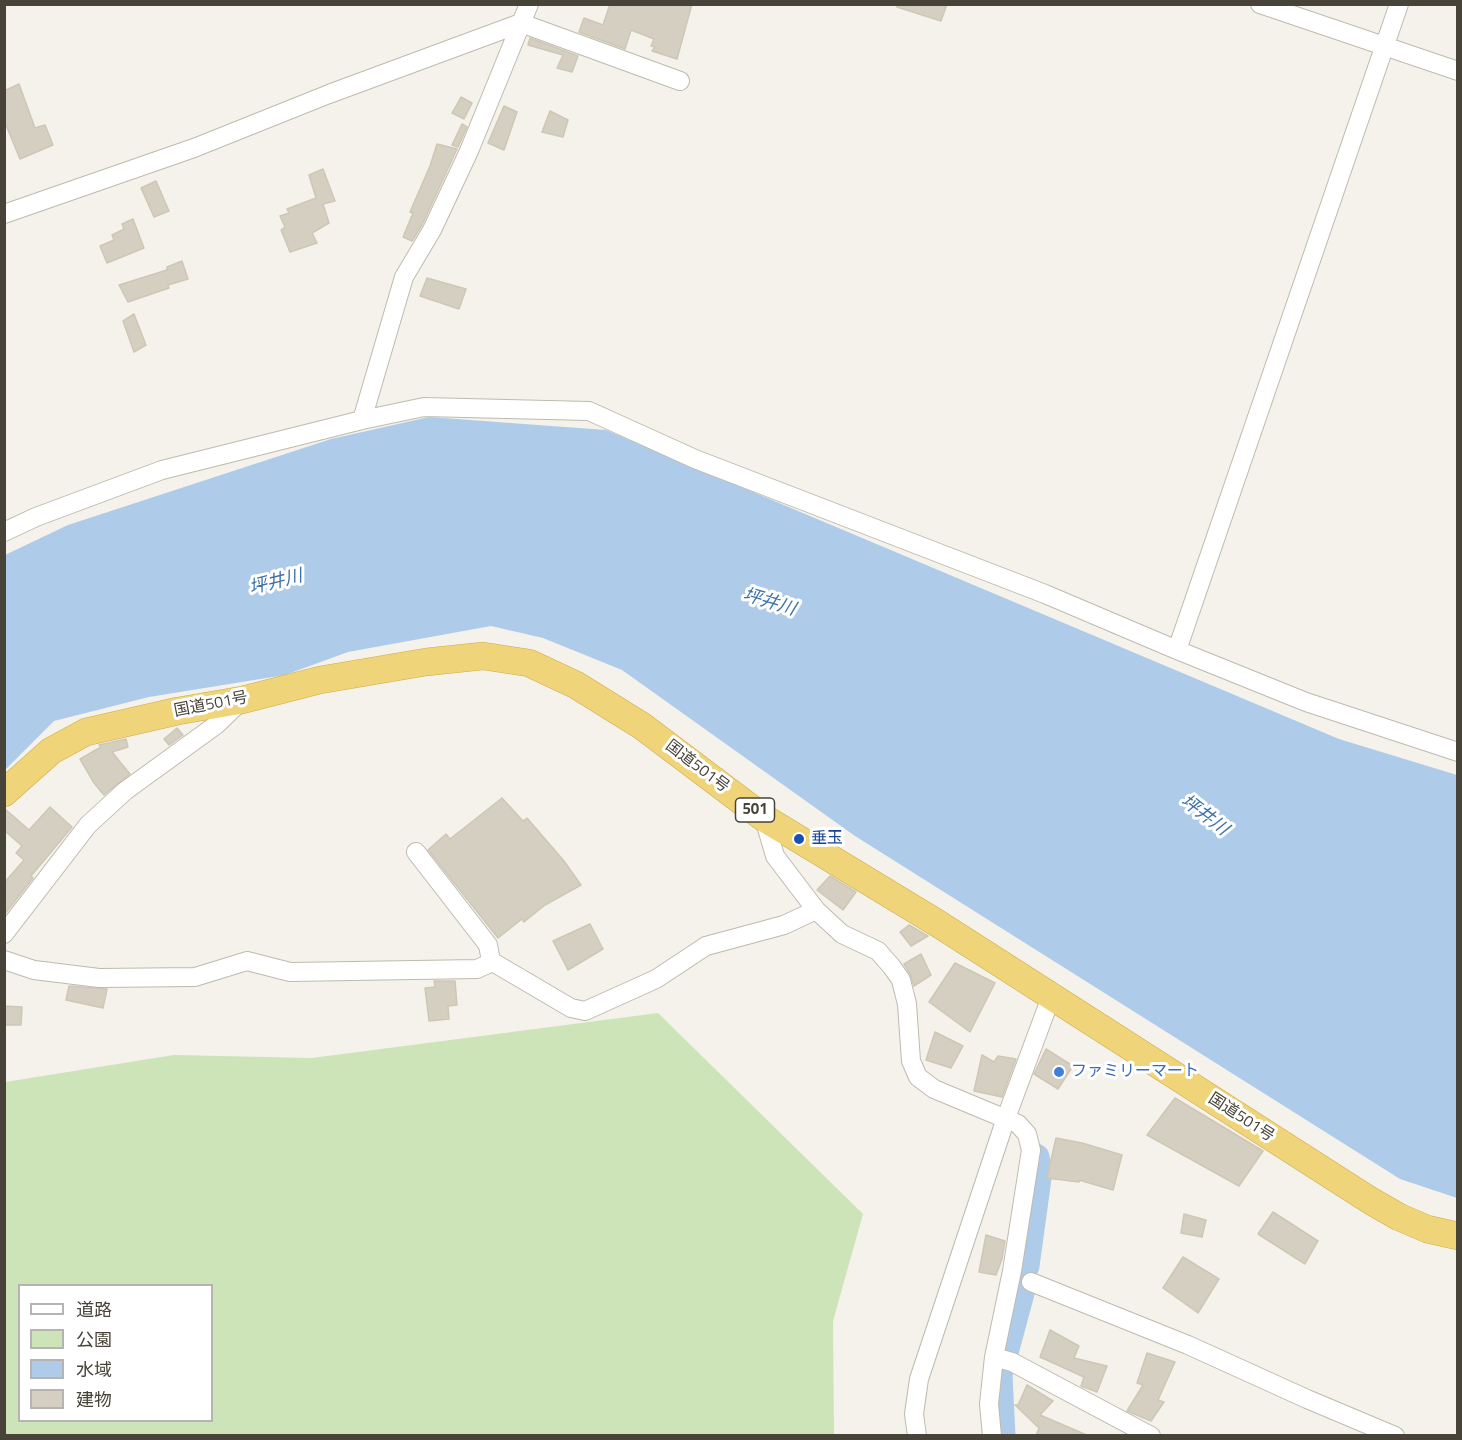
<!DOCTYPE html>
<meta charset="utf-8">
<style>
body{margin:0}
#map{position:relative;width:1462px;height:1440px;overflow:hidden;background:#f4f2eb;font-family:"Titillium Web","Noto Sans JP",sans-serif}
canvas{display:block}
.frame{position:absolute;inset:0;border:6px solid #474339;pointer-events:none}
.legend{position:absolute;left:18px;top:1284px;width:195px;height:138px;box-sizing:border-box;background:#fff;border:2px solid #b5b4b0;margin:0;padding:8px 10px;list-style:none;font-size:18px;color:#474339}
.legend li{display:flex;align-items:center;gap:12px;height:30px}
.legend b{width:30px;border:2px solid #b5b4b0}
</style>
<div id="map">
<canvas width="1462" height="1440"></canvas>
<div class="frame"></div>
<ul class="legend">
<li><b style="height:8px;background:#fff"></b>道路</li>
<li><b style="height:16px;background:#cce4b8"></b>公園</li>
<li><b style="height:16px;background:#aeccea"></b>水域</li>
<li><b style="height:16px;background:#d4cfc1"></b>建物</li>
</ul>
</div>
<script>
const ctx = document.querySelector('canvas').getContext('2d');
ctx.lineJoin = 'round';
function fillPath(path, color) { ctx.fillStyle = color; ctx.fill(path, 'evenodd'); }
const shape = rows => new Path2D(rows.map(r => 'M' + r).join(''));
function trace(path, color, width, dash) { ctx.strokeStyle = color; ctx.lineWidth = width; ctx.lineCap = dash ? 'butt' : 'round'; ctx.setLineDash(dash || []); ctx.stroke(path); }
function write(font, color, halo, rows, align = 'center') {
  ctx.font = font + ' "Titillium Web","Noto Sans JP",sans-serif'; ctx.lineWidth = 6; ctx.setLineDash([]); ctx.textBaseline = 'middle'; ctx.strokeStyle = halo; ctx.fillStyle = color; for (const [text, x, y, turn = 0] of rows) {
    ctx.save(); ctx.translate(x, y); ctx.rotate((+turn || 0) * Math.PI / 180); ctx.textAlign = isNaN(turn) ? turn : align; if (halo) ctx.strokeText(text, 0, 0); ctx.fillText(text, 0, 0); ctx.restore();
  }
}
fillPath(shape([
 [658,1013,863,1214,833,1321,834,1435,5,1435,5,1082,174,1055,312,1058],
 [20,1286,212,1286,212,1420,20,1420]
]), '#cce4b8');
fillPath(shape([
 [429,417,606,430,1339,739,1457,775,1457,1198,1400,1179,855,836,622,670,543,638,491,626,348,652,285,675,149,697,54,721,5,770,5,555,68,525,331,439]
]), '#aeccea');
trace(shape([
 [1026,1266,1039,1171,1036,1157],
 [1002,1436,999,1375,1024,1282]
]), '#aeccea', 27);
const building = shape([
 [610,4,692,4,677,59,652,51,655,47,651,46,654,39,631,30,625,49,579,32,584,18,603,25,610,4],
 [897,4,947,4,941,21,897,7,897,4],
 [530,38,578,56,572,72,557,68,563,55,528,45,530,38],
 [19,84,35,128,45,125,53,145,20,159,4,120,4,91,19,84],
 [461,97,472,103,464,119,452,113,461,97],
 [504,106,517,112,504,150,488,143,504,106],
 [550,111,568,120,563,137,542,132,550,111],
 [462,124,467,127,458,147,452,145,462,124],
 [437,144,457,149,422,225,412,241,403,237,413,213,410,212,430,166,437,144],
 [323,169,335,201,323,204,329,223,312,233,317,243,290,252,281,230,285,227,280,216,289,213,287,209,316,198,309,175,323,169],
 [156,181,169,211,154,217,141,188,156,181],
 [133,219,144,248,107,263,100,246,114,240,112,235,124,229,122,224,133,219],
 [182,261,188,279,168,285,169,288,128,302,119,285,167,270,167,267,182,261],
 [427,278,466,289,459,309,420,296,427,278],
 [134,314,146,345,134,352,123,321,134,314],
 [177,728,183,735,169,745,164,739,177,728],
 [126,739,128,747,112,752,130,774,104,795,94,783,80,759,101,747,99,745,126,739],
 [502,798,523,821,527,818,564,861,581,885,545,905,524,922,522,919,498,938,428,850,446,834,450,839,502,798],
 [50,807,72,827,31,876,33,878,4,915,4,883,24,860,16,853,22,846,4,830,4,808,29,830,50,807],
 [830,876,856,892,843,910,817,890,830,876],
 [590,924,603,949,568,970,553,941,590,924],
 [909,925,928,936,911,946,900,932,909,925],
 [921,954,931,975,914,986,910,974,904,964,921,954],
 [955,963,995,983,970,1032,929,1002,955,963],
 [434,981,455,981,457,1005,448,1006,449,1019,429,1021,425,988,435,987,434,981],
 [69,986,107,989,103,1008,66,1000,69,986],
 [4,1006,22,1007,21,1025,4,1025,4,1006],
 [935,1032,963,1046,951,1068,926,1060,935,1032],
 [1046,1049,1073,1066,1058,1089,1034,1074,1046,1049],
 [982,1055,994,1062,998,1056,1016,1059,1002,1097,974,1091,982,1055],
 [1175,1098,1263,1151,1239,1186,1147,1135,1175,1098],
 [1056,1138,1082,1143,1122,1155,1113,1190,1079,1180,1079,1182,1047,1178,1056,1138],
 [1273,1212,1318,1241,1305,1264,1258,1234,1273,1212],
 [1184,1214,1206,1220,1202,1237,1181,1233,1184,1214],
 [986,1235,1005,1241,1002,1259,996,1275,979,1272,986,1235],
 [1183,1257,1219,1279,1198,1313,1163,1288,1183,1257],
 [1050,1330,1079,1346,1074,1358,1107,1366,1097,1392,1081,1386,1084,1377,1040,1357,1050,1330],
 [1147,1353,1175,1362,1158,1400,1164,1402,1151,1421,1127,1411,1143,1385,1137,1383,1147,1353],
 [1027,1385,1053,1401,1040,1415,1089,1436,1036,1436,1039,1428,1015,1405,1018,1405,1027,1385]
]);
fillPath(building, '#d4cfc1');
trace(building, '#cfc7b5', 1.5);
const minor = shape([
 [1260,4,1458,71],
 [4,214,194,148,329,94,521,23,680,81],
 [362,420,404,277,432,230,469,151,529,4],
 [4,532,36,517,162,470,362,420,424,407,589,411,695,459,1045,594,1177,650,1306,702,1458,752],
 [1177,650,1399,4],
 [764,818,775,856,816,910,842,934,878,951,892,967,901,980,907,1004,911,1061,918,1077,934,1089,1018,1124,1027,1134,1031,1150,1012,1271,994,1357,989,1404,992,1436],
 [4,934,88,825,125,791,216,725,242,700],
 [4,960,34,970,99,978,195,977,247,961,290,972,477,969,488,964,491,961,488,945,416,852],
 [491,961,571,1008,585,1011,656,979,706,946,784,925,816,910],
 [1031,1282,1188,1345,1307,1399,1395,1436],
 [994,1357,1012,1362,1151,1436],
 [917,1436,914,1414,919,1379,1006,1118,1051,997]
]);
const highway = shape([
 [4,793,51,751,86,732,178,711,242,700,320,680,426,662,483,656,529,663,576,685,642,726,764,818,937,923,1371,1201,1399,1217,1427,1229,1458,1236]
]);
trace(minor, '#bfbaae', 20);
trace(highway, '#cfab4a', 28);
trace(minor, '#fff', 18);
trace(highway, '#f0d479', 27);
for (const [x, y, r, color] of [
 [799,839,6,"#1a4fb4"],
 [1059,1072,6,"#3f7fe0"]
]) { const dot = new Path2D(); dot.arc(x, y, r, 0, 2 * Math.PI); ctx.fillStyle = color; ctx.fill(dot); trace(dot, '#fff', 2); }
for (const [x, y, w] of [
 [755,810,39]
]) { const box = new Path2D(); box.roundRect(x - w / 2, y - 12, w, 24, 4.5); ctx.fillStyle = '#fff'; ctx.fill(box); trace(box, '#474339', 1.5); }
write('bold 15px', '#474339', null, [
 ["501",755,810]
]);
write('16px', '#474339', '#fff', [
 ["国道501号",211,705,-11],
 ["国道501号",697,767,37],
 ["国道501号",1241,1118,33]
]);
write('16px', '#164399', '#fff', [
 ["垂玉",811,839]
], 'left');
write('16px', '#366cbe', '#fff', [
 ["ファミリーマート",1071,1072]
], 'left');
write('italic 18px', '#3c71aa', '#fff', [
 ["坪井川",276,583,-14],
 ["坪井川",769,603,17],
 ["坪井川",1204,816,37]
]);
</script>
